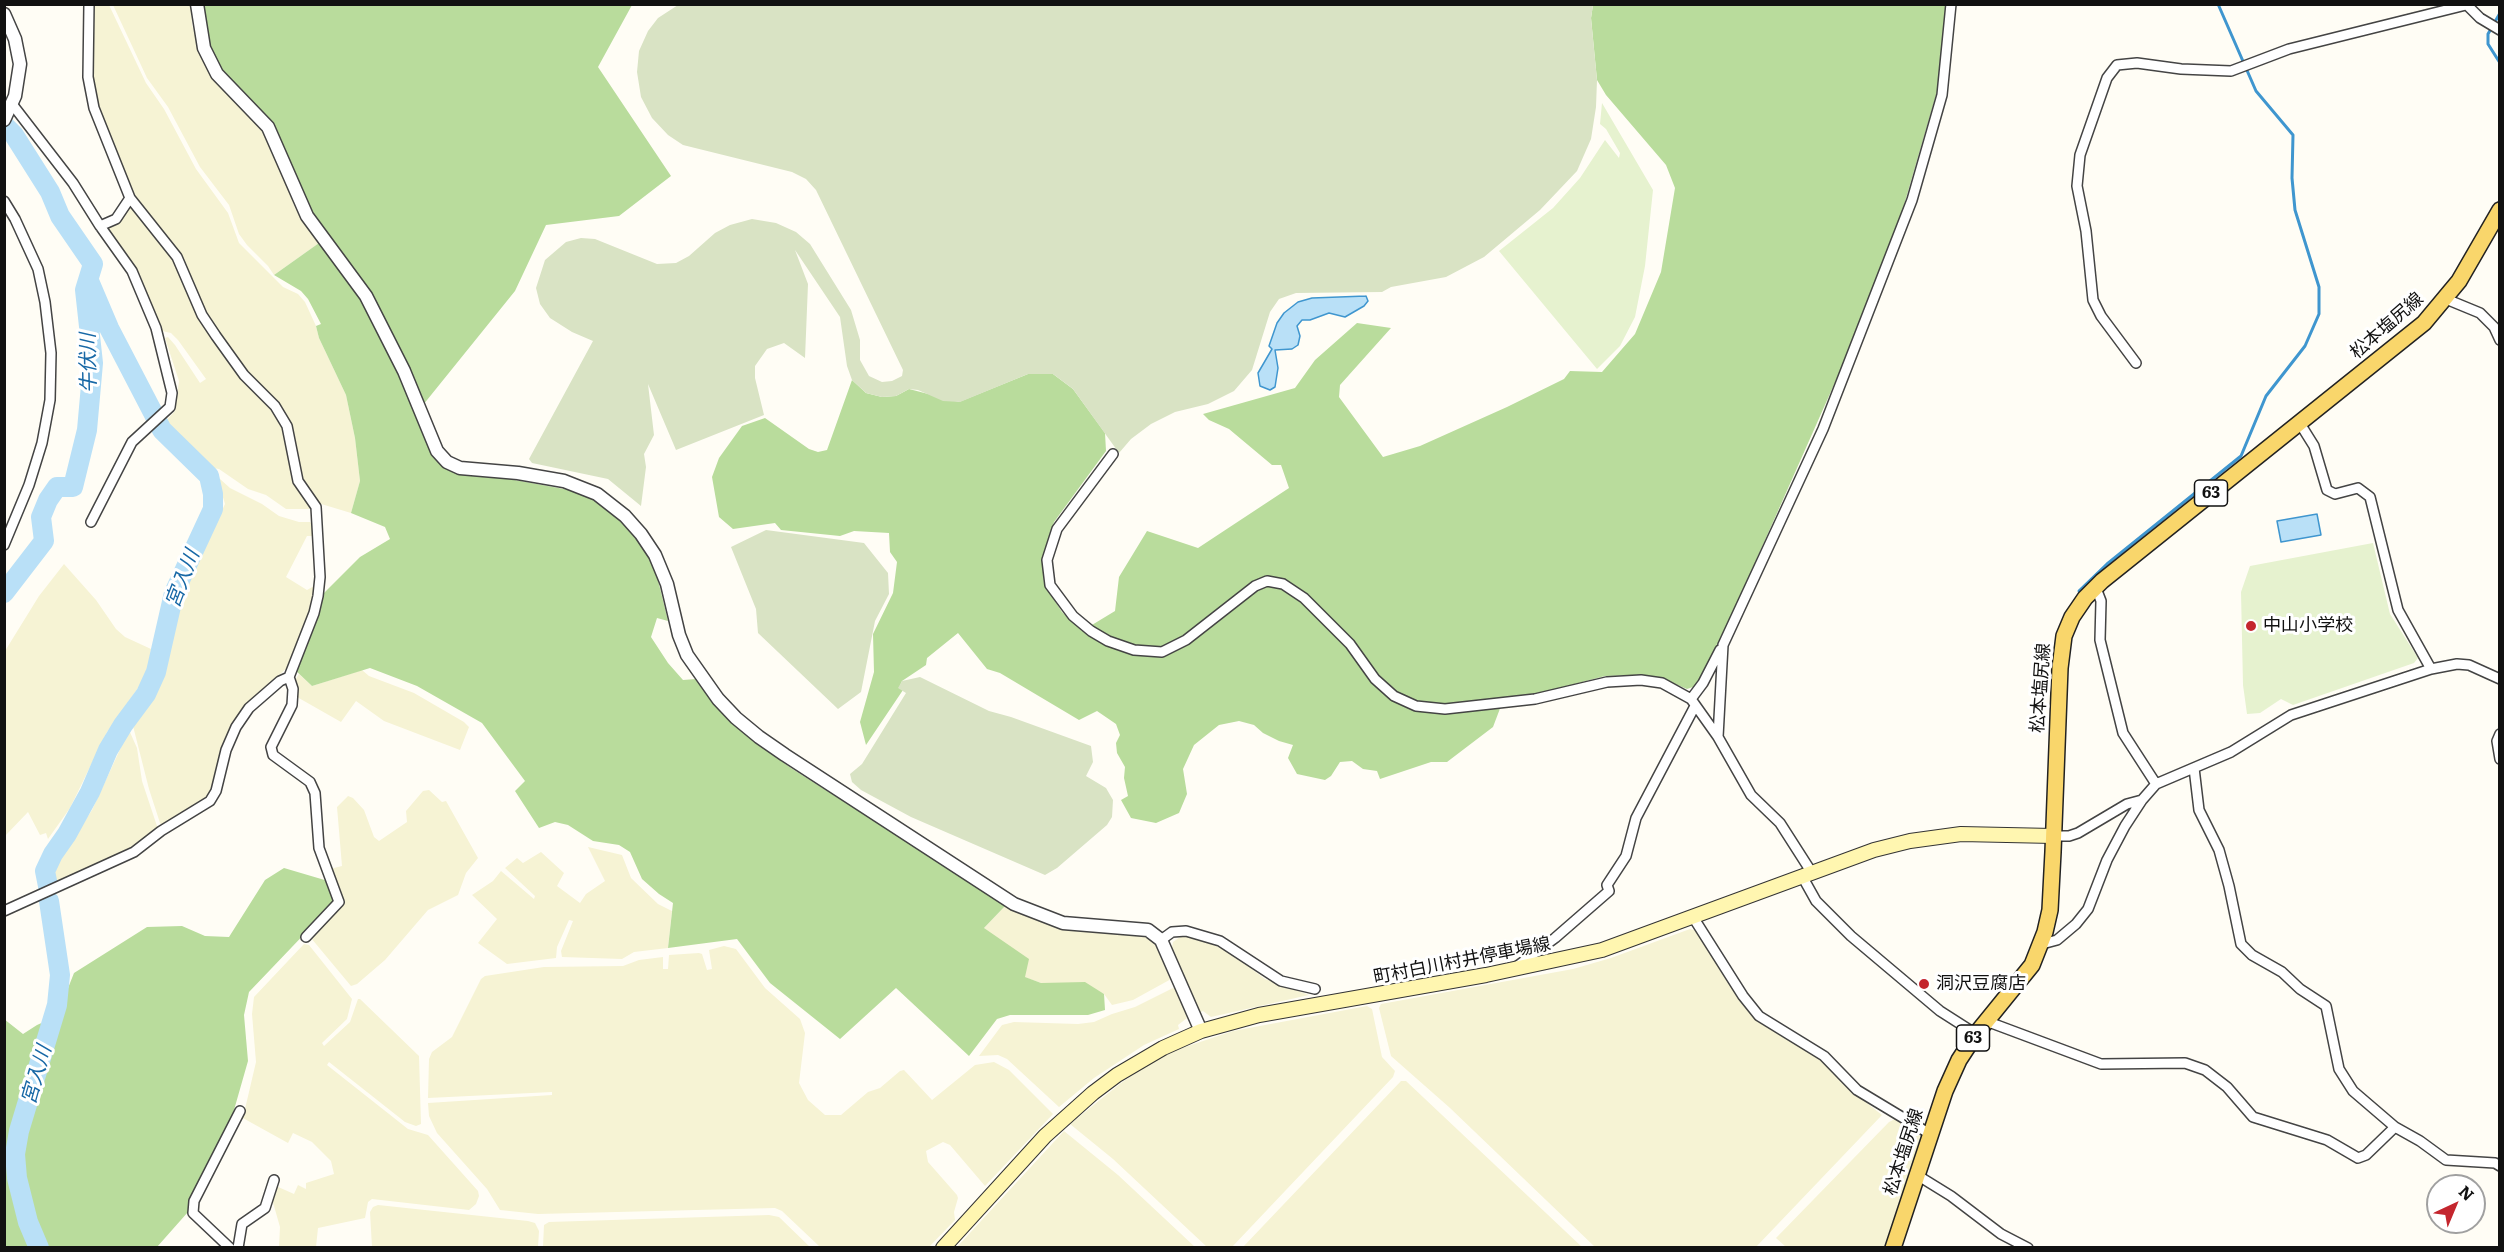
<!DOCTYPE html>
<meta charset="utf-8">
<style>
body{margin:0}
#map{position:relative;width:2504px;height:1252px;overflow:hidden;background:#fffdf5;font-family:Literata,serif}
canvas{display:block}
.frame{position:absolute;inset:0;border:6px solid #111;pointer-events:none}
.north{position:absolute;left:2426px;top:1174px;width:60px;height:60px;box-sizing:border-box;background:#fff;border:2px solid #a0a0a0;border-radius:50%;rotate:44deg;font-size:16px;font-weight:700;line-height:24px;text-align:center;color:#111}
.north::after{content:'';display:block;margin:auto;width:21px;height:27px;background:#c4262e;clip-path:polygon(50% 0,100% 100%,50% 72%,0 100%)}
</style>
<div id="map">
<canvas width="2504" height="1252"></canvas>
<div class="frame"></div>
<div class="north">N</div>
</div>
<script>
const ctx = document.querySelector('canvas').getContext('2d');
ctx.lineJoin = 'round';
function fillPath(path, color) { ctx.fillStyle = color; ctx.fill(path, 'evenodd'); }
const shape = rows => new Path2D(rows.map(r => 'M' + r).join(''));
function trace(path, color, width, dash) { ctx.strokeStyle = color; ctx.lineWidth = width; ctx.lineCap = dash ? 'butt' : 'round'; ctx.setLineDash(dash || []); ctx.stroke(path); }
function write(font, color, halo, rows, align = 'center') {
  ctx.font = font + ' Literata,"Noto Sans JP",serif'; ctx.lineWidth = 6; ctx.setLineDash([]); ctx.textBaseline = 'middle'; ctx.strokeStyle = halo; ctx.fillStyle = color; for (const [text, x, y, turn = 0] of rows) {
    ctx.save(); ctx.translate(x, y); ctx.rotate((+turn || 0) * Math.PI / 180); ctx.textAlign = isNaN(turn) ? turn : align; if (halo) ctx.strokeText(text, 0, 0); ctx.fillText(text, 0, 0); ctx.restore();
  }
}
fillPath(shape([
 [92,5,109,5,146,83,164,109,196,169,228,213,239,243,283,287,298,294,305,302,316,326,319,338,346,395,355,438,360,481,351,513,318,503,302,478,293,435,206,316,180,255,135,198,96,102,92,80],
 [113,5,191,5,192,25,197,43,207,67,224,91,260,124,273,150,295,208,319,243,274,275,268,266,247,245,239,234,229,205,200,167,168,107,147,78],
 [130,208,135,208,170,254,206,331,274,411,281,423,287,441,294,480,310,509,286,509,266,495,248,489,219,469,208,467,165,422,175,411,179,381,165,338,168,337,175,345,200,383,206,379,178,340,171,333,162,331,140,275,107,230,107,228,118,222],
 [220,479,230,488,262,504,279,516,299,522,310,522,313,525,313,536,307,536,286,577,307,590,314,586,312,601,308,618,289,666,247,704,211,796,163,826,160,823,149,789,133,726,154,698,160,685,174,622,184,591,225,504,218,481],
 [64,564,96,600,116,629,125,637,151,649,149,662,143,681,107,732,70,808,48,839,46,833,40,835,28,812,5,836,5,651,39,596],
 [362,670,369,676,414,693,464,722,469,727,460,750,384,721,356,701,341,722,297,697,295,680,299,674,312,686],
 [129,730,137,748,142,781,158,829,132,850,55,885,54,868,92,810],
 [429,790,442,802,446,801,478,858,466,873,458,895,428,910,385,960,357,984,351,986,311,938,341,904,330,869,342,866,337,807,348,796,353,798,364,810,374,837,379,841,407,822,406,811,423,791],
 [588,847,622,855,631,878,658,904,672,911,668,948,634,952,622,959,562,957,561,951,573,921,569,920,557,947,556,958,507,964,478,943,497,919,472,895,493,881,501,871,534,899,535,896,505,868,517,858,523,863,541,852,564,873,557,886,580,903,586,894,605,881],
 [1006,905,1151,937,1160,947,1173,978,1133,1000,1112,1005,1104,994,1054,983,1041,983,1024,977,984,928],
 [1690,929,1697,931,1744,1005,1758,1020,1819,1058,1843,1084,1882,1115,1756,1247,1595,1247,1450,1108,1391,1056,1379,1008,1381,1004,1573,969,1611,958],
 [1183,935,1208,942,1232,954,1265,979,1309,995,1211,1017,1203,1011,1198,1013,1172,947,1173,942],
 [304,944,309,945,352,999,347,1019,322,1043,324,1046,350,1022,358,999,360,999,419,1056,421,1124,416,1126,405,1122,329,1062,327,1065,408,1129,428,1135,478,1191,479,1196,476,1204,469,1210,372,1199,368,1202,365,1218,318,1228,316,1247,279,1247,280,1227,272,1199,276,1186,294,1194,298,1185,306,1189,306,1183,334,1174,331,1161,312,1142,293,1133,288,1143,241,1117,245,1109,256,1062,252,1014,254,997],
 [724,946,736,949,765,988,800,1019,805,1033,799,1083,808,1100,825,1115,841,1115,868,1092,880,1088,900,1071,904,1070,932,1100,975,1065,994,1062,1009,1070,1053,1114,985,1186,950,1145,943,1142,926,1151,928,1162,957,1195,958,1198,954,1212,955,1220,929,1247,820,1247,782,1211,775,1208,538,1214,500,1210,487,1189,437,1133,429,1116,428,1103,552,1095,552,1092,428,1098,429,1059,432,1052,452,1037,481,979,485,976,544,967,623,966,639,960,663,957,663,969,668,969,669,955,699,953,702,954,707,970,712,969,709,950],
 [1175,987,1178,989,1187,1018,1178,1025,1179,1029,1144,1045,1094,1078,1059,1107,1007,1059,998,1055,979,1056,1002,1025,1014,1022,1078,1024,1094,1022,1112,1014,1135,1007],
 [1367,1006,1372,1009,1382,1057,1395,1071,1393,1077,1232,1247,1207,1247,1113,1159,1070,1124,1121,1083,1155,1060,1182,1048,1233,1031],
 [1401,1081,1406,1081,1582,1247,1243,1247],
 [1895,1119,1922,1135,1885,1247,1786,1247,1776,1238,1889,1122],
 [1064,1131,1118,1175,1195,1247,957,1247],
 [378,1205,528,1221,535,1223,539,1231,538,1247,372,1247,370,1212,373,1207],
 [769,1215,779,1217,810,1247,543,1247,544,1225,549,1222]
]), '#f6f3d4');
fillPath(shape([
 [202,5,632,5,598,67,671,176,619,216,546,225,515,291,423,405,369,293,313,214,299,187,277,130,229,80,219,66,209,46],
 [1593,5,1946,5,1938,88,1902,212,1848,353,1722,637,1699,681,1693,687,1687,689,1668,681,1644,675,1605,676,1544,692,1504,698,1493,727,1447,762,1431,762,1380,779,1377,771,1363,769,1352,761,1340,762,1331,776,1325,780,1297,774,1288,758,1293,745,1279,741,1263,733,1254,725,1239,721,1219,725,1194,745,1183,769,1187,794,1179,813,1156,823,1131,818,1121,800,1128,796,1124,778,1125,767,1117,753,1116,743,1120,735,1116,724,1097,711,1079,720,1000,673,987,669,958,633,927,658,926,665,902,681,899,688,903,690,866,745,860,722,874,672,873,634,893,593,897,562,890,552,889,533,854,531,840,536,781,530,775,523,733,529,719,517,712,477,719,458,742,426,765,418,809,449,818,452,827,450,852,380,866,393,882,397,896,396,909,389,959,402,1028,374,1053,374,1073,389,1105,433,1106,451,1054,522,1042,558,1044,584,1062,612,1082,631,1115,611,1119,577,1147,531,1198,548,1289,488,1281,465,1272,465,1229,429,1209,420,1203,414,1295,388,1315,360,1357,323,1391,328,1340,385,1339,397,1383,457,1420,446,1507,407,1564,379,1570,371,1602,372,1635,334,1661,272,1675,188,1666,165,1606,95,1597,80,1591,18],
 [319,243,361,295,396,365,438,460,449,470,459,473,493,476,575,491,586,495,611,512,634,534,650,558,658,580,668,621,657,618,651,637,668,663,683,680,696,679,746,735,791,768,1006,905,984,928,1029,959,1025,977,1041,983,1085,982,1104,994,1105,1010,1088,1015,1010,1015,997,1019,969,1056,896,988,840,1039,770,983,737,939,668,948,673,903,659,894,642,879,630,852,619,845,593,841,568,825,555,822,539,828,515,791,525,781,482,723,417,686,370,668,312,686,294,669,320,597,360,557,390,539,385,527,351,513,360,481,355,438,346,395,319,338,316,326,321,324,308,299,301,291,274,275],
 [284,868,328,881,334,903,249,992,244,1015,248,1061,234,1110,219,1145,189,1200,188,1212,157,1247,5,1247,4,1019,23,1034,37,1025,57,1016,74,973,147,927,182,926,205,936,229,937,265,880]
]), '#b9dc9c');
fillPath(shape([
 [678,5,1593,5,1591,18,1597,80,1596,107,1591,139,1577,171,1540,210,1484,257,1446,277,1391,287,1382,292,1296,293,1279,299,1270,312,1252,370,1234,391,1208,404,1175,412,1151,424,1131,439,1119,453,1073,389,1053,374,1028,374,960,402,943,401,918,390,909,389,896,396,882,397,866,393,852,380,847,366,840,317,795,250,808,284,805,358,784,343,767,349,755,366,755,378,764,415,676,450,648,384,654,435,644,454,646,467,641,506,608,479,532,463,529,459,593,341,572,332,550,318,540,304,536,288,545,260,566,242,581,238,595,239,657,264,676,263,689,256,715,233,730,225,752,219,776,223,796,232,810,244,851,310,860,340,860,360,869,376,882,382,892,381,902,376,903,370,816,190,806,179,792,172,683,145,668,135,652,118,641,97,637,72,639,51,648,31,658,18],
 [766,530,864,543,888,573,889,594,875,621,861,692,838,709,758,633,756,609,731,547],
 [920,677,989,711,1011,717,1091,746,1093,762,1086,776,1106,788,1113,800,1112,817,1107,825,1057,868,1045,875,911,817,861,790,852,782,850,774,862,764,906,693,898,688,902,681]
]), '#d9e3c4');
fillPath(shape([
 [1602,103,1653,190,1645,266,1635,317,1620,346,1597,369,1499,251,1553,208,1580,178,1605,140,1619,158,1620,153,1606,129,1600,124],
 [2373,543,2390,614,2418,658,2414,663,2293,705,2281,699,2260,713,2247,714,2243,685,2241,592,2250,566]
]), '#e6f2cf');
const water = shape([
 [1366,296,1368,301,1364,306,1345,317,1329,313,1310,320,1302,320,1297,326,1300,336,1298,345,1292,349,1275,350,1278,368,1275,387,1270,390,1260,386,1258,373,1272,349,1269,346,1277,323,1284,313,1298,302,1312,298,1366,296],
 [2317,514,2321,535,2281,542,2277,521,2317,514]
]);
fillPath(water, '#b9e0f7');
trace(water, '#3f96cf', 1.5);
trace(shape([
 [2500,13,2488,34,2488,44,2500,63],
 [2079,591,2107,564,2241,456,2266,396,2305,346,2319,314,2319,287,2295,210,2292,178,2293,135,2256,91,2218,4]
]), '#3f96cf', 3);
trace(shape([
 [4,125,14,135,50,192,60,216,93,264,85,290,93,363,87,430,73,487,57,487,48,500,41,517,44,541,4,593],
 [48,886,45,871,53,854,67,834,90,792,108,750,123,725,146,694,156,672,174,593,213,509,213,494,209,476,162,430,109,328,89,281],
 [39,1248,28,1222,17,1178,15,1154,19,1131,57,1005,60,975,49,901]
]), '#b9e0f7', 20);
const minor = shape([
 [89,4,88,77,94,108,130,198,177,257,202,315,216,336,244,375,275,406,287,426,298,481,316,507,320,577,318,596,314,613,289,677,293,689,292,705,271,747,273,755,310,782,315,793,319,848,339,902,306,937],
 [2466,4,2480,18,2500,30],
 [12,104,73,183,100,226,132,271,156,328,172,393,170,407,132,442,91,522],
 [4,201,15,219,38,269,45,302,51,353,50,400,42,443,29,485,4,545],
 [100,226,116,219,130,198],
 [2446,299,2480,313,2494,327,2500,340],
 [2136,363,2101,316,2093,300,2086,231,2077,186,2080,155,2107,78,2117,65,2137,63,2181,69,2231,71,2289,49,2466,5],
 [2299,422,2314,446,2327,490,2335,494,2358,488,2370,497,2398,610,2431,669],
 [1113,454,1057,529,1047,560,1050,585,1073,616,1091,631,1108,641,1134,650,1162,652,1186,640,1255,586,1267,581,1283,584,1304,598,1350,644,1375,679,1394,696,1416,706,1445,709,1535,699,1607,682,1641,680,1662,683,1691,699,1718,737,1751,795,1780,823,1812,873],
 [2096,588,2101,601,2100,640,2123,733,2156,784],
 [1691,699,1703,683,1720,650],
 [2500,734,2497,741,2500,759],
 [1718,737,1723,645,1823,429,1912,200,1942,95,1951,4],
 [2194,768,2199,810,2219,850,2229,886,2241,944,2252,955,2282,972,2300,989,2326,1006,2339,1069,2353,1091,2395,1127,2420,1141,2446,1160,2495,1163,2500,1166],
 [2053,836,2069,836,2078,833,2127,804,2142,800],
 [1802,876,1816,901,1851,936,1940,1011,1976,1034],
 [4,911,134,852,161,831,210,801,216,791,226,750,236,727,249,708,280,681,289,677],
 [1693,917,1743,996,1759,1016,1824,1056,1857,1090,1930,1134],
 [1161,940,1172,932,1186,931,1220,941,1281,981,1315,989],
 [2042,944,2057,940,2076,924,2088,909,2107,860,2125,826,2142,800,2156,784,2231,752,2291,715,2431,669,2457,664,2469,665,2500,679],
 [1516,967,1555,938,1609,891,1607,885,1626,856,1636,818,1695,706],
 [1986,1021,2101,1064,2185,1063,2205,1070,2227,1087,2253,1117,2327,1140,2358,1158,2366,1155,2395,1127],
 [1917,1175,1951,1196,2001,1234,2028,1248],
 [230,1248,193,1213,194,1201,240,1111],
 [238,1248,242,1224,265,1208,274,1180]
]);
const tertiary = shape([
 [197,4,204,48,217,74,268,127,307,216,366,296,404,371,437,451,447,462,460,468,518,473,564,481,597,494,625,516,641,534,655,555,667,584,679,635,687,655,718,699,736,718,759,737,785,755,1014,904,1063,923,1148,930,1161,940,1201,1031],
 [4,14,15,39,20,64,15,96,4,120]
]);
const secondary = shape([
 [943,1248,1045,1136,1093,1093,1117,1075,1163,1048,1201,1031,1259,1015,1486,975,1602,950,1874,850,1910,841,1961,834,2053,836]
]);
const primary = shape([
 [1893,1248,1945,1091,1959,1060,1976,1034,2032,965,2045,932,2050,910,2053,852,2060,668,2064,636,2072,617,2085,598,2102,581,2424,323,2459,281,2500,210]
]);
trace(minor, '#444', 12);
trace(tertiary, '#444', 15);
trace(secondary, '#333', 16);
trace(primary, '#222', 18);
trace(minor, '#fff', 9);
trace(tertiary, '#fff', 12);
trace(secondary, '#fff6b0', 14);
trace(primary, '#f9d66b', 15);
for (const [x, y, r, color] of [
 [2251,626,6,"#c4262e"],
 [1924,984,6,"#c4262e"]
]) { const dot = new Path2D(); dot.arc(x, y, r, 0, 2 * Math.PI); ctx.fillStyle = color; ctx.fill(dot); trace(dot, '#fff', 2); }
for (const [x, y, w] of [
 [2211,493,33],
 [1973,1038,33]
]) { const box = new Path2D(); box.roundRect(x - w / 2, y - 13, w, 26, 4.5); ctx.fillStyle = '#fff'; ctx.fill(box); trace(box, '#111', 1.5); }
write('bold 16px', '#111', null, [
 ["63",2211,493],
 ["63",1973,1038]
]);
write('18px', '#111', '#fff', [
 ["松本塩尻線",2387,326,-41],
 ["松本塩尻線",2041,688,-86],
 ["町村白川村井停車場線",1462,961,-11],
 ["松本塩尻線",1904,1152,-72]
]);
write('18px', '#111', '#fff', [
 ["中山小学校",2263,626],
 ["洞沢豆腐店",1936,984]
], 'left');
write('italic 20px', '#1768a6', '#fff', [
 ["牛伏川",89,363,-91],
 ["宮入川",183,579,-69],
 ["宮入川",37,1075,-74]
]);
</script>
